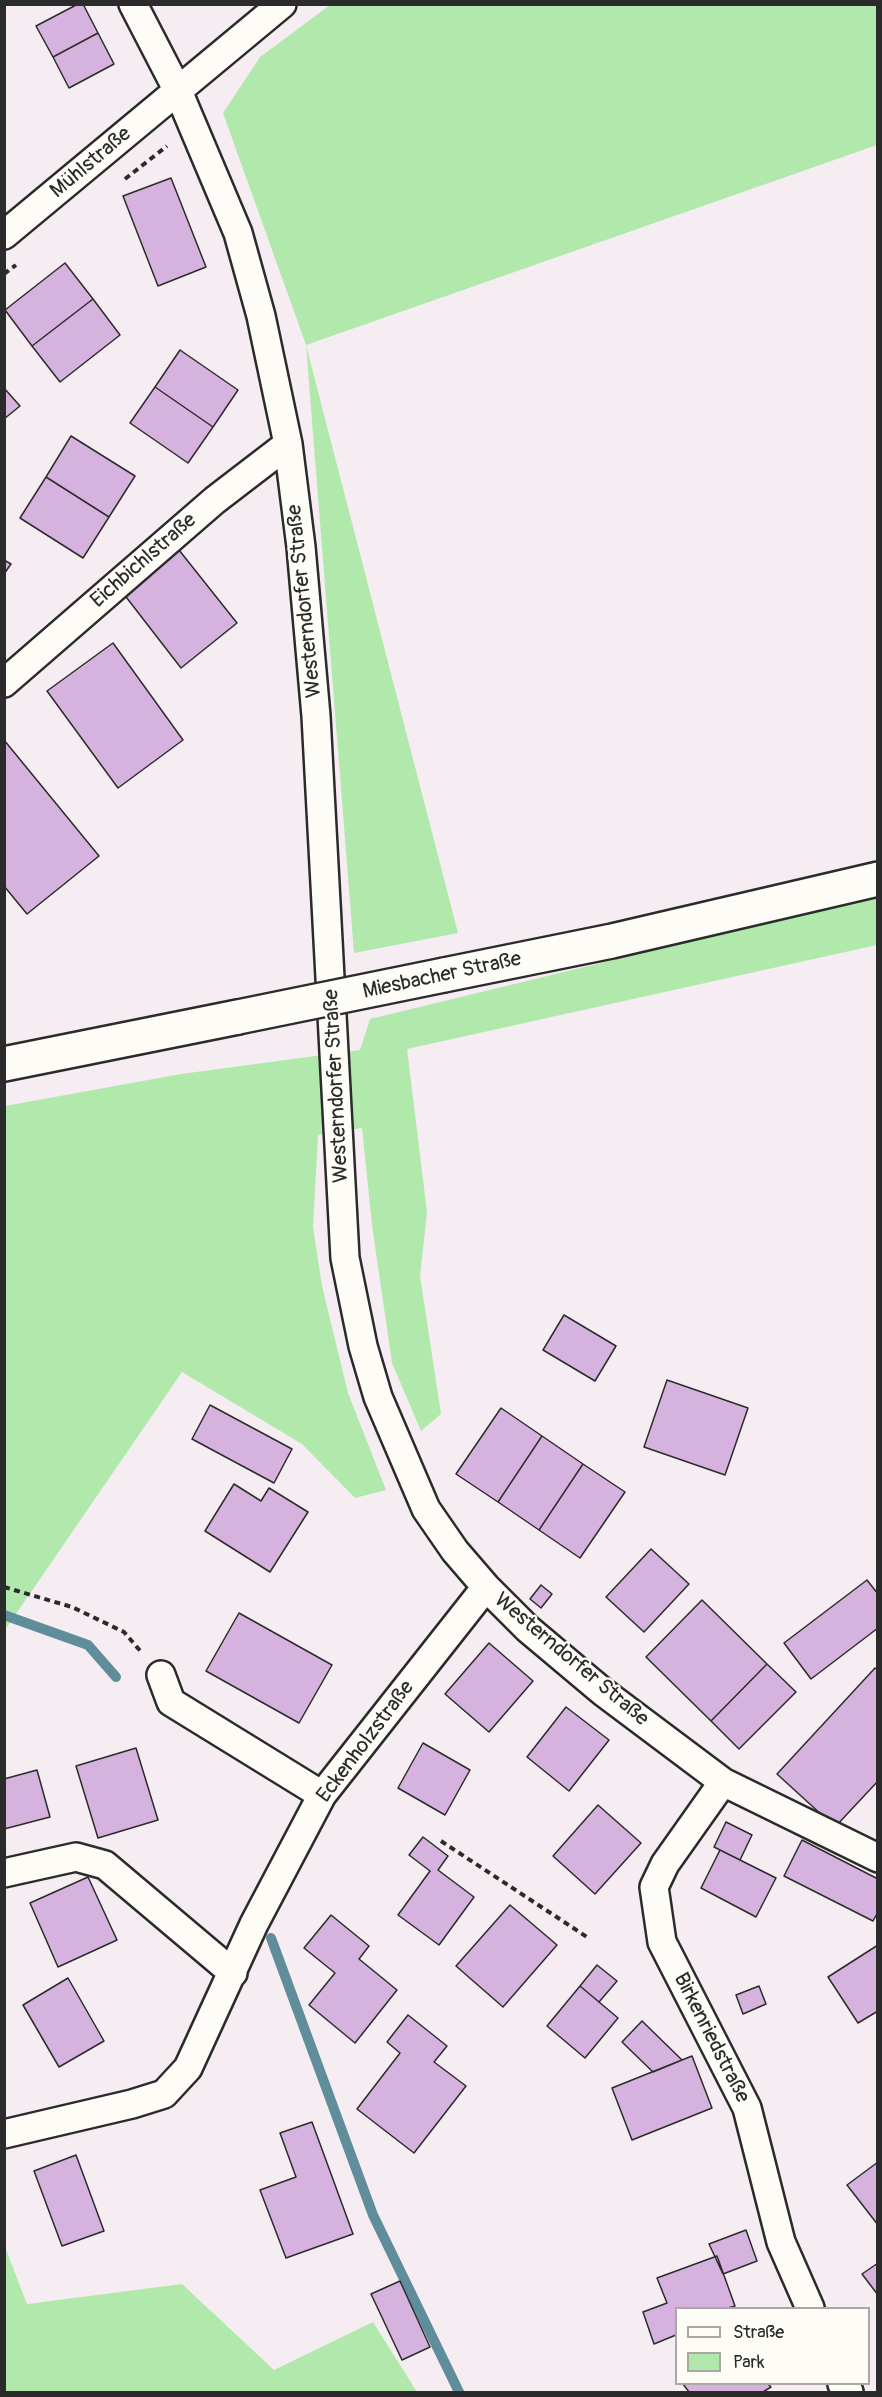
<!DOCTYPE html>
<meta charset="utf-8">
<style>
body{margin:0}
#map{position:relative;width:882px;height:2397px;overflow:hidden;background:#f5edf2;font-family:Pangolin,sans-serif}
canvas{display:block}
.frame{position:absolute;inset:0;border:6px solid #2b2b2b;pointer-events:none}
.legend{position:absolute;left:675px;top:2307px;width:195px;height:78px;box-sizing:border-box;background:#fdfcf7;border:2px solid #a9a8a5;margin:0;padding:8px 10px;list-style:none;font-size:18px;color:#2b2b2b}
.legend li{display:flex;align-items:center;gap:12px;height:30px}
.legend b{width:30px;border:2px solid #a9a8a5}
</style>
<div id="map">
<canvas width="882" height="2397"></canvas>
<div class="frame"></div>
<ul class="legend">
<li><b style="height:8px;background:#fdfcf7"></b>Straße</li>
<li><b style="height:16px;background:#b1e9ac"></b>Park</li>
</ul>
</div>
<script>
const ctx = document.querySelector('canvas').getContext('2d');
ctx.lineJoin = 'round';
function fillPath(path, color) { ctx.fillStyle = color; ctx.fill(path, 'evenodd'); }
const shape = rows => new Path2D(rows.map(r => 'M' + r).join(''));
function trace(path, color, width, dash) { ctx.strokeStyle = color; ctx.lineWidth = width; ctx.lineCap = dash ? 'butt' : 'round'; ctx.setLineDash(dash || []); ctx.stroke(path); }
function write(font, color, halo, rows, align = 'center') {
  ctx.font = font + ' Pangolin,sans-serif'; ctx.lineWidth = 4.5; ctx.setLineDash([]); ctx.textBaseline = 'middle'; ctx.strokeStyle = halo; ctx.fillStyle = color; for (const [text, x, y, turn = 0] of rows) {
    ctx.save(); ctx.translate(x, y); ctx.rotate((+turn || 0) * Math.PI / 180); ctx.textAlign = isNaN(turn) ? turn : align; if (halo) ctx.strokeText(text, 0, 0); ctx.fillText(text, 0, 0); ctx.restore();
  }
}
fillPath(shape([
 [330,5,878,5,877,145,306,345,458,933,354,953,306,345,223,113,260,57],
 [877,896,877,945,407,1049,427,1212,420,1276,441,1414,421,1431,392,1363,372,1225,362,1128,318,1135,313,1227,322,1286,348,1393,386,1490,355,1498,302,1444,182,1372,5,1630,5,1106,181,1074,360,1050,370,1019],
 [5,2247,27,2304,182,2284,274,2370,373,2322,417,2392,5,2392]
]), '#b1e9ac');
trace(shape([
 [4,1615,88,1645,116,1677],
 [271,1938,373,2215,459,2392]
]), '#608d9a', 10);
const building = shape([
 [78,4,83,4,98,33,53,57,36,26,78,4],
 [98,33,114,64,69,88,53,57,98,33],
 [171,178,206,267,158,286,123,196,171,178],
 [65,263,93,299,32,346,5,310,65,263],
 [93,299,120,335,60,382,32,346,93,299],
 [180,350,238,390,213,427,155,387,180,350],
 [155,387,213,427,188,463,130,423,155,387],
 [4,388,20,406,4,419,4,388],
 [71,436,135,476,109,517,46,477,71,436],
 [46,477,109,517,83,558,20,518,46,477],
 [179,550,237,623,181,668,123,593,179,550],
 [4,560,11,564,4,574,4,560],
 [113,643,183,740,118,788,47,691,113,643],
 [4,740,99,856,27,914,4,886,4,740],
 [564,1315,616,1346,595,1381,543,1350,564,1315],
 [667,1380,748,1408,725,1475,644,1447,667,1380],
 [210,1405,292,1449,274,1483,192,1439,210,1405],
 [501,1408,542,1436,498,1502,456,1474,501,1408],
 [542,1436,583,1464,539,1530,498,1502,542,1436],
 [583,1464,625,1492,580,1558,539,1530,583,1464],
 [234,1484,261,1501,269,1488,308,1512,270,1572,205,1531,234,1484],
 [651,1549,689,1584,644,1632,606,1597,651,1549],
 [867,1580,878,1594,878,1628,811,1679,784,1643,867,1580],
 [541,1585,552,1594,541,1608,530,1599,541,1585],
 [702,1600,767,1664,711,1721,646,1657,702,1600],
 [239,1613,332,1665,299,1723,206,1671,239,1613],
 [489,1643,533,1681,489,1732,445,1694,489,1643],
 [767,1664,796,1692,739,1749,711,1721,767,1664],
 [875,1668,878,1670,878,1781,835,1827,777,1774,875,1668],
 [566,1707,609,1740,569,1791,527,1757,566,1707],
 [423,1743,470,1770,445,1815,398,1788,423,1743],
 [136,1748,158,1820,98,1838,76,1766,136,1748],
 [37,1770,50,1817,4,1829,4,1779,37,1770],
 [598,1805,641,1843,595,1894,553,1856,598,1805],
 [726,1822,752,1835,740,1860,714,1847,726,1822],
 [423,1837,448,1856,438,1870,474,1897,439,1945,398,1915,430,1871,409,1855,423,1837],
 [802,1840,878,1879,878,1912,873,1921,784,1876,802,1840],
 [720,1850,776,1878,756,1917,701,1888,720,1850],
 [88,1877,117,1940,58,1967,30,1903,88,1877],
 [510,1905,557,1945,503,2007,456,1966,510,1905],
 [331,1915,369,1946,359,1959,397,1990,355,2043,309,2005,335,1973,304,1948,331,1915],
 [878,1945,878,2011,858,2023,828,1977,878,1945],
 [597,1965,617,1981,599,2002,580,1986,597,1965],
 [68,1978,104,2041,59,2067,23,2005,68,1978],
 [580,1986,618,2018,585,2058,547,2026,580,1986],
 [759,1986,766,2004,743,2014,736,1995,759,1986],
 [408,2015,447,2046,434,2062,466,2086,414,2153,357,2109,400,2053,387,2042,408,2015],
 [642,2021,682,2060,653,2072,622,2042,642,2021],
 [692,2056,712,2108,632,2140,612,2088,692,2056],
 [312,2122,353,2234,286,2258,260,2190,296,2177,280,2133,312,2122],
 [76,2155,104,2231,62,2246,34,2171,76,2155],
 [878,2162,878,2225,847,2185,878,2162],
 [746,2230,757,2261,723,2274,709,2244,746,2230],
 [717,2256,735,2306,728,2308,676,2308,676,2335,654,2344,643,2312,667,2303,657,2278,717,2256],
 [878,2263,878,2295,862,2274,878,2263],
 [400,2281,430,2347,402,2360,371,2294,400,2281],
 [683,2384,768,2384,771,2387,763,2392,689,2392,683,2384]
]);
fillPath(building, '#d6b3de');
trace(building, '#2b2b2b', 1.5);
const street = shape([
 [133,4,178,91,238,233,261,316,288,444,301,547,316,716,345,1258,363,1346,378,1397,426,1509,455,1551,486,1587,528,1629,603,1692,723,1782,878,1858],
 [4,235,282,4],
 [4,683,215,500,288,444],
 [161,1675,171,1702,322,1795],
 [723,1782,665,1864,654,1887,662,1942,747,2108,781,2242,810,2308],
 [4,1873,76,1857,105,1865,233,1973],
 [4,2134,132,2104,164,2094,188,2068,254,1924,322,1795,486,1587],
 [842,2384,849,2392]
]);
const secondary = shape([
 [444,975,612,941,878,879],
 [4,1064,238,1017]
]);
trace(street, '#2b2b2b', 32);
trace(secondary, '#2b2b2b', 38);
trace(shape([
 [125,179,167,146],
 [4,274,16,265],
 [4,1587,72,1607,124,1632,142,1653],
 [441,1841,587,1937]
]), '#2b2b2b', 4, [6, 4.5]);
trace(street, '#fdfcf7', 27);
trace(secondary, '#fdfcf7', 33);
const secondaryBridge = shape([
 [238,1017,444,975]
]);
trace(secondaryBridge, '#2b2b2b', 38, []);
trace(secondaryBridge, '#fdfcf7', 33);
write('21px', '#2b2b2b', '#fdfcf7', [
 ["Mühlstraße",91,163,-40],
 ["Eichbichlstraße",144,561,-41],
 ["Westerndorfer Straße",305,601,-96],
 ["Miesbacher Straße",442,976,-12],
 ["Westerndorfer Straße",337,1086,-93],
 ["Westerndorfer Straße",571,1660,40],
 ["Eckenholzstraße",366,1742,-53],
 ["Birkenriedstraße",711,2038,63]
]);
</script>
